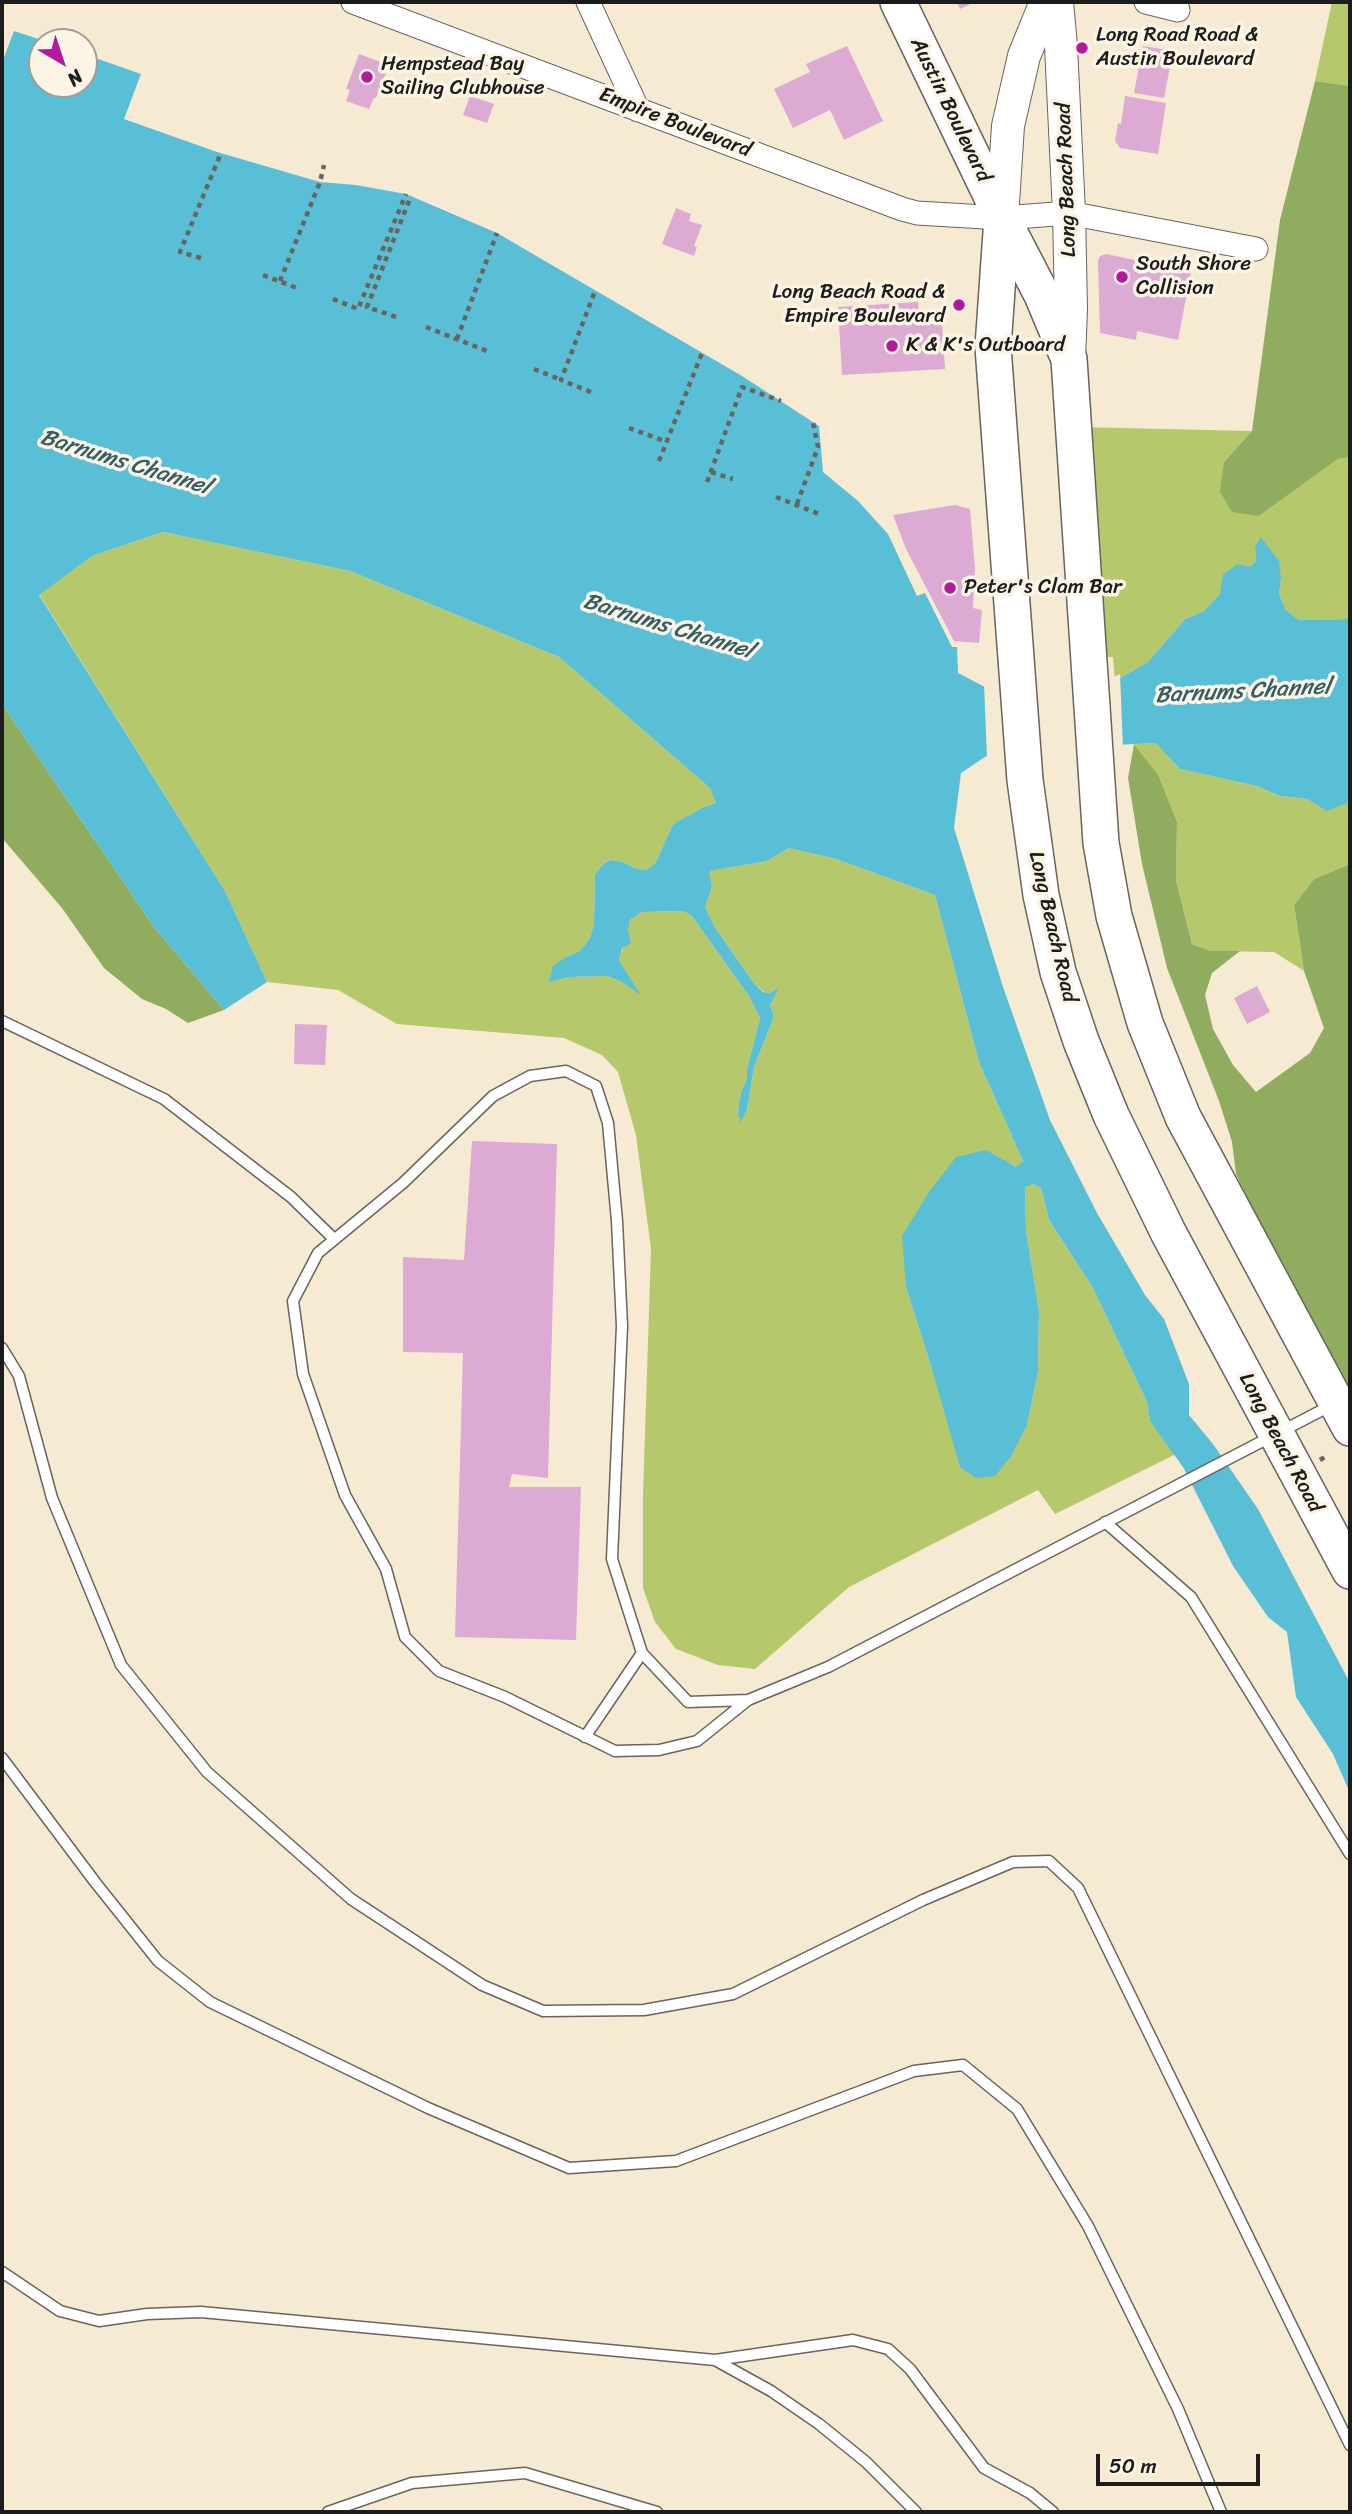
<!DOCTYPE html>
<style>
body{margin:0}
#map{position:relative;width:1352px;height:2514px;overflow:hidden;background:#f7ead3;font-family:Sriracha,sans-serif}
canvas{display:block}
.frame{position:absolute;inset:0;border:4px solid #1c1c1c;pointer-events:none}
.north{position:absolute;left:28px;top:28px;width:70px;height:70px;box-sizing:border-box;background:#fcf5e5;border:2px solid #a29e95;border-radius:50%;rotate:141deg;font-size:19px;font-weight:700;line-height:28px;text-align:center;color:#1c1c1c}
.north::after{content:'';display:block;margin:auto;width:24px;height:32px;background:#b5179e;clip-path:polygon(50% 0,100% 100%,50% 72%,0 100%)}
.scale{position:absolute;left:1096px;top:2454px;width:164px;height:32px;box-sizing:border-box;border:4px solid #1c1c1c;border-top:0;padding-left:9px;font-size:21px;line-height:24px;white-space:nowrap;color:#1c1c1c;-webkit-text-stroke:5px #fcf5e5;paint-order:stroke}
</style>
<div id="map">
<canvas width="1352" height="2514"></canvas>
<div class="frame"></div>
<div class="north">N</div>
<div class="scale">50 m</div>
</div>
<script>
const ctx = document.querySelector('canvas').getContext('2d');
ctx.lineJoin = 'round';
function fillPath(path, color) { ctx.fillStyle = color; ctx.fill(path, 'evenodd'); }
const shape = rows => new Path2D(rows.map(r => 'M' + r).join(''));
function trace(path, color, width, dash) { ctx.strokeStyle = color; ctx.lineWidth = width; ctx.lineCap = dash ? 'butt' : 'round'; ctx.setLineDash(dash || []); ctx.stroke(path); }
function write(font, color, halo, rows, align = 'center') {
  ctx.font = font + ' Sriracha,sans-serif'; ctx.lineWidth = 7; ctx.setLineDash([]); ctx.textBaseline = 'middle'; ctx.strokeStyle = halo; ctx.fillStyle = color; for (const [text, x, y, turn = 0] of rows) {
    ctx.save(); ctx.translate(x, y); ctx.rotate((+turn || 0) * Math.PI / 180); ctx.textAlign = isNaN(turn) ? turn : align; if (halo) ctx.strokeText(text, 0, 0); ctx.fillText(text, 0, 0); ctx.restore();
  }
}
fillPath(shape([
 [1332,2,1350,2,1350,86,1315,81],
 [1078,427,1252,431,1224,462,1259,516,1338,459,1350,457,1350,619,1299,620,1286,610,1279,594,1281,579,1255,547,1256,561,1250,568,1238,564,1220,594,1204,611,1185,619,1148,662,1115,681,1113,657,1094,657],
 [163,532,350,571,559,657,710,788,716,803,702,808,673,824,656,862,647,870,637,869,623,862,611,860,603,864,595,874,594,924,590,938,580,951,566,957,550,981,569,977,607,976,622,982,619,961,630,920,642,912,685,911,692,916,749,996,760,1018,747,1069,747,1079,741,1092,738,1110,740,1122,747,1110,754,1067,772,1022,774,1014,770,1007,776,990,769,993,764,992,753,982,714,926,705,907,712,888,708,871,767,861,789,848,836,859,935,895,979,1062,1023,1161,1017,1167,1002,1160,906,1287,932,1369,1027,1425,1038,1372,1039,1310,1026,1231,1025,1186,1033,1184,1041,1188,1049,1220,1093,1288,1147,1402,1150,1421,1176,1454,1055,1514,1038,1490,849,1587,755,1669,718,1665,676,1649,655,1622,643,1588,643,1495,651,1249,636,1135,618,1072,602,1055,564,1038,397,1024,338,990,267,982,225,891,39,594,92,556],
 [1157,743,1180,769,1257,786,1280,796,1307,799,1327,810,1350,802,1350,864,1314,879,1294,905,1304,971,1274,952,1211,951,1192,944,1176,880,1177,822,1158,776,1134,744]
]), '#b5c86b');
fillPath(shape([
 [1315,81,1350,86,1350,457,1338,459,1259,516,1232,512,1220,492,1224,462,1252,431,1280,220],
 [2,704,154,927,224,1010,188,1023,166,1009,142,999,104,968,62,908,2,838],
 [1134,744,1158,775,1177,822,1176,880,1192,944,1211,951,1240,951,1212,973,1205,995,1213,1029,1233,1065,1256,1092,1310,1053,1324,1028,1304,971,1294,905,1314,879,1350,864,1350,1403,1327,1365,1236,1174,1232,1142,1219,1101,1167,968,1142,864,1128,778]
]), '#90ac5f');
fillPath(shape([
 [14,31,48,42,42,42,42,84,84,84,84,54,141,74,124,119,217,152,320,182,356,185,406,194,497,233,742,376,819,426,823,472,858,501,888,534,917,596,925,593,952,647,957,647,958,673,983,686,1115,681,1148,662,1185,619,1204,611,1220,594,1223,574,1238,564,1250,567,1256,561,1255,547,1261,537,1279,561,1281,579,1279,594,1286,610,1299,620,1350,619,1350,802,1327,811,1307,799,1280,796,1257,786,1180,769,1156,743,994,751,961,773,954,828,1003,987,1050,1120,1097,1213,1145,1295,1164,1319,1189,1384,1189,1415,1213,1444,1258,1509,1350,1683,1350,1793,1333,1754,1296,1697,1287,1632,1268,1617,1233,1566,1183,1467,1150,1421,1147,1402,1093,1288,1049,1220,1041,1188,1033,1184,1025,1187,1026,1231,1039,1310,1038,1372,1027,1425,1011,1456,995,1476,976,1478,960,1467,932,1369,906,1287,902,1236,929,1192,956,1157,986,1150,1016,1167,1023,1161,979,1062,935,895,836,859,789,848,767,861,709,871,712,888,705,907,714,926,753,982,763,992,769,993,778,989,770,1006,774,1015,772,1022,754,1067,747,1110,740,1123,738,1110,741,1092,747,1079,747,1069,760,1018,749,996,692,916,684,911,642,912,630,920,628,930,631,943,622,948,619,961,641,995,622,982,607,976,569,977,549,982,553,966,566,957,580,951,590,938,594,924,595,874,603,864,611,860,623,862,637,869,647,870,656,862,673,824,702,808,716,803,710,788,559,657,350,571,163,532,92,556,39,595,225,891,267,982,224,1010,154,927,2,704,2,63]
]), '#59bfd6');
fillPath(shape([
 [1120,674,1123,748,995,754,987,759,984,683,1114,677]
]), '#f7ead3');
fillPath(shape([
 [957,2,975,2,960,9],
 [847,46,883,121,844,140,830,110,793,128,774,89,810,72,806,64],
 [1143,46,1173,51,1164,98,1134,93],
 [359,54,389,65,376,98,374,98,369,109,346,101,350,90,346,89],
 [470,96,494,104,487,123,463,115],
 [1125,96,1166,103,1158,154,1120,148,1115,141,1118,123,1121,124],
 [676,208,691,214,689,221,702,225,694,246,697,247,694,256,662,244],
 [1106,254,1191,272,1178,340,1137,331,1136,340,1100,333,1098,261,1100,256],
 [918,302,920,324,942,323,945,369,842,375,838,307],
 [955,505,970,509,975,569,973,608,982,610,979,643,954,641,906,549,893,515],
 [1257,986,1270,1012,1247,1024,1234,998],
 [295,1024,327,1025,325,1065,294,1064],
 [472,1141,557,1144,548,1478,512,1474,509,1487,581,1487,576,1640,455,1637,463,1353,403,1352,403,1257,464,1260]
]), '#dcaad2');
const lane = shape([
 [2,1021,164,1099,291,1197,334,1239],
 [2,1348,19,1376,52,1498,121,1665,207,1772,351,1899,482,1985,543,2011,644,2010,733,1994,923,1900,1013,1862,1049,1861,1078,1888,1350,2445],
 [1105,1522,1191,1597,1350,1854],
 [748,1700,697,1741,659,1750,615,1751,505,1697,439,1671,405,1637,386,1569,345,1495,303,1374,293,1301,318,1253,403,1183,493,1096,530,1076,566,1071,596,1086,608,1123,617,1221,622,1326,612,1559,642,1653,688,1702,748,1700,828,1667,1332,1405],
 [585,1737,642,1653],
 [2,1758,95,1882,158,1961,210,2002,428,2108,569,2168,676,2161,914,2071,963,2065,1017,2109,1088,2226,1178,2409,1221,2512],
 [2,2272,60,2311,99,2321,147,2314,201,2312,715,2360,853,2340,888,2349,910,2369,984,2468,1030,2493,1053,2512],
 [715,2360,771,2391,819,2424,866,2462,916,2512],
 [328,2512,412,2483,525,2473,657,2512]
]);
const street = shape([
 [353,2,902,209,917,213,1002,218,1069,213,1256,249],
 [588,2,638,110],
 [1146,2,1178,10]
]);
const secondary = shape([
 [1057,2,1061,46,1069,213,1071,309,1069,359],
 [1002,218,1008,126,1024,56,1046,2]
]);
const primary = shape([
 [898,2,1002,218,1042,295,1069,359,1101,843,1114,916,1145,1023,1183,1117,1350,1428],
 [1002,218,993,347,1025,780,1041,895,1058,972,1081,1041,1111,1115,1168,1232,1350,1571]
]);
trace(lane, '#69645c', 13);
trace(street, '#69645c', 25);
trace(secondary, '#69645c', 34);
trace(primary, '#69645c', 38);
trace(shape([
 [201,258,180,252,221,153],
 [263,275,297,288],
 [280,281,320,182,324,165],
 [333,299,358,309,406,194],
 [396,317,367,307,411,196],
 [426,327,487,351],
 [457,339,497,233],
 [534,369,561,380],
 [591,392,561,380,595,291],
 [629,428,667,442],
 [659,461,702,353],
 [711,472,733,479],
 [707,482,742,387,781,401],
 [776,497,819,514],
 [797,504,818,447,813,422],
 [1320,1460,1328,1455]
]), '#69645c', 4.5, [5, 5]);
trace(lane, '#fff', 10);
trace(street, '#fff', 23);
trace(secondary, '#fff', 32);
trace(primary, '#fff', 35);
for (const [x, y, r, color] of [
 [1082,48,7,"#b5179e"],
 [367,77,7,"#b5179e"],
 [1122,277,7,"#b5179e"],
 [959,305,7,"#b5179e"],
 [892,346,7,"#b5179e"],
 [950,588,7,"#b5179e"]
]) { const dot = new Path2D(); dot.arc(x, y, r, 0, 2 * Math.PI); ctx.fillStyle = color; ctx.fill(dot); trace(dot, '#fcf5e5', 2.5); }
write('21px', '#1c1c1c', '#fcf5e5', [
 ["Long Road Road &",1096,36],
 ["Austin Boulevard",1096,60],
 ["Hempstead Bay",381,65],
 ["Sailing Clubhouse",381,89],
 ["South Shore",1136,265],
 ["Collision",1136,289],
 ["Long Beach Road &",945,293,"right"],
 ["Empire Boulevard",945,317,"right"],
 ["K & K's Outboard",906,346],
 ["Peter's Clam Bar",964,588]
], 'left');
write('21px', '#1c1c1c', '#fcf5e5', [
 ["Austin Boulevard",950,110,64],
 ["Empire Boulevard",675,123,21],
 ["Long Beach Road",1067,180,-92],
 ["Long Beach Road",1052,927,77],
 ["Long Beach Road",1280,1443,62]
]);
write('italic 23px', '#345d66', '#fcf5e5', [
 ["Barnums Channel",125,463,17],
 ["Barnums Channel",668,627,17],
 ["Barnums Channel",1243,692,-3]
]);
</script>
